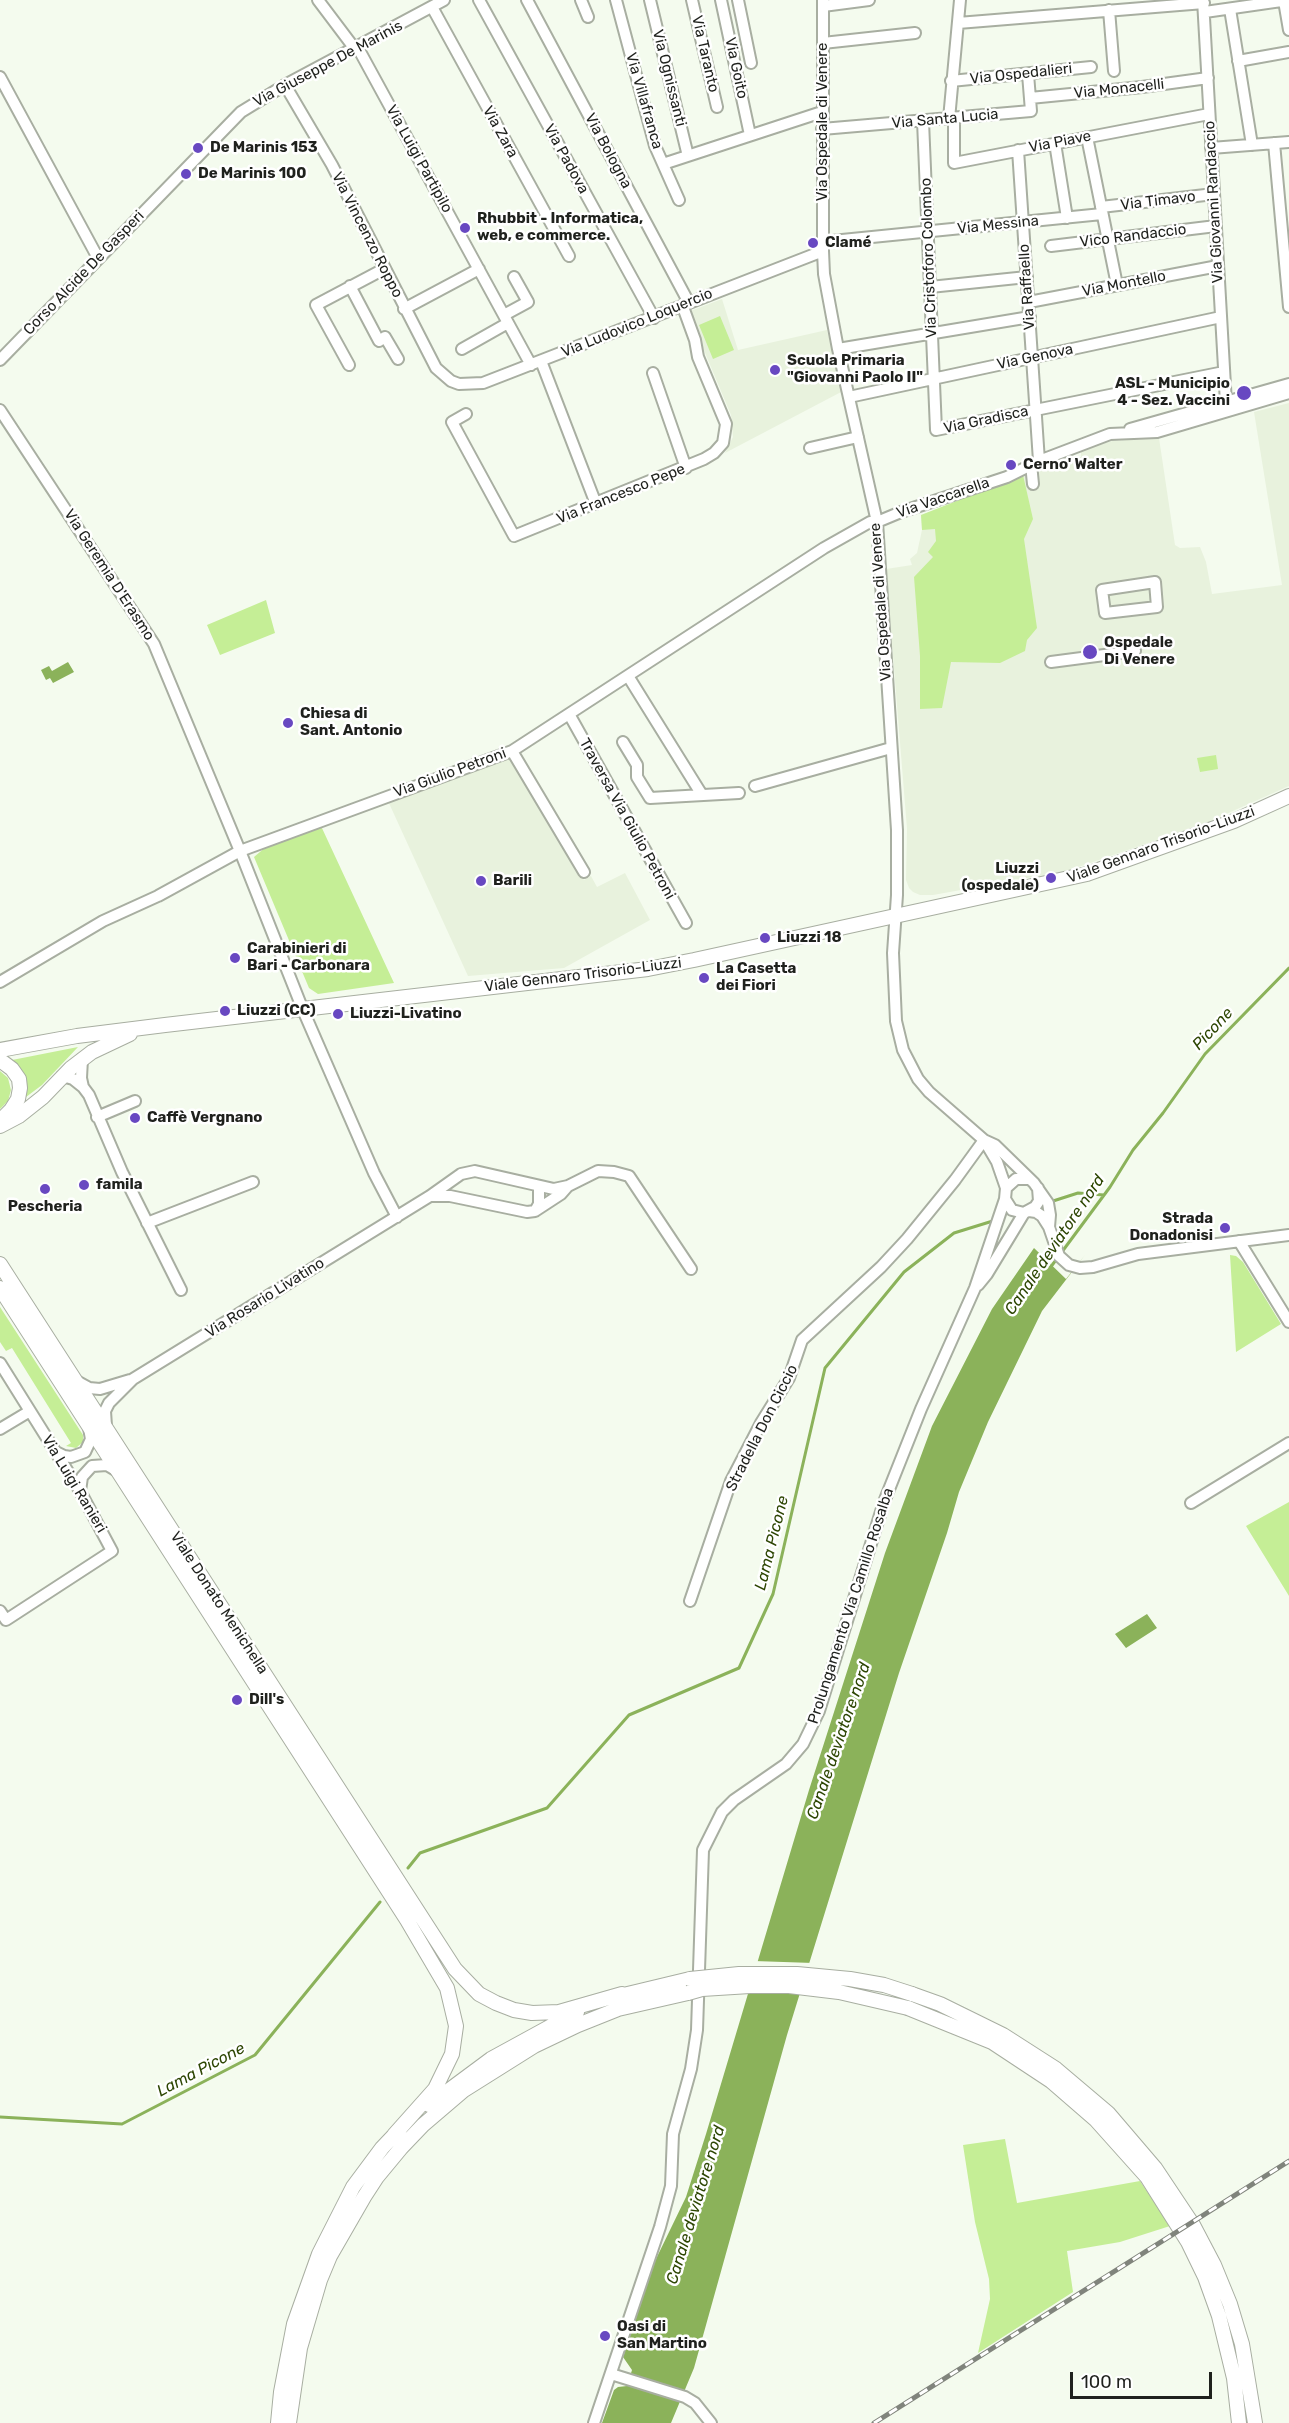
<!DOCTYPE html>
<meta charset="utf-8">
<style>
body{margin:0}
#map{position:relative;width:1289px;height:2423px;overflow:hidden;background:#f4fbee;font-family:Rubik,sans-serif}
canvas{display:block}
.scale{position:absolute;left:1070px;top:2372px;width:142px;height:27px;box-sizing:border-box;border:3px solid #1f211d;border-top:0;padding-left:8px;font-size:18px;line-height:21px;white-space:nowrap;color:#1f211d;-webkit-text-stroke:4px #fff;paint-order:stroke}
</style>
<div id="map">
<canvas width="1289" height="2423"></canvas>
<div class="scale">100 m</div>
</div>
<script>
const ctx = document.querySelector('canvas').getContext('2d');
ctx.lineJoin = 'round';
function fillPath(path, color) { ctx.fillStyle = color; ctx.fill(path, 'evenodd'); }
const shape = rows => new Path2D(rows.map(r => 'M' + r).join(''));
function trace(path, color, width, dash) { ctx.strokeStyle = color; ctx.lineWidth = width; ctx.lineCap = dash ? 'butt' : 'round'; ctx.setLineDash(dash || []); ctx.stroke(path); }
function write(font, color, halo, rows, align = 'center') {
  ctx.font = font + ' Rubik,sans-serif'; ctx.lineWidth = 5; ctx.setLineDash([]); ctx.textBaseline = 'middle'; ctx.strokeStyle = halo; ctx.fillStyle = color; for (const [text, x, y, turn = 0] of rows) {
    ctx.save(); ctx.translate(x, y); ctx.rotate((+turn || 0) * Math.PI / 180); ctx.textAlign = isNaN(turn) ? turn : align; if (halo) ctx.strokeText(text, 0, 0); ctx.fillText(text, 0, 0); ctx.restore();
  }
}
fillPath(shape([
 [722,299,738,350,827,330,843,391,725,453,733,437,731,415,688,312],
 [1289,403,1289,786,1206,823,1067,871,933,895,920,895,913,892,909,888,906,880,907,829,886,569,912,565,910,559,917,553,922,530,921,515,1006,483,1040,465,1081,457,1081,450,1112,441,1159,438,1175,545,1180,548,1200,547,1206,562,1212,594,1282,585,1254,412],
 [510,756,584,880,591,876,597,887,625,873,650,920,564,968,468,976,388,801]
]), '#e8f2dd');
fillPath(shape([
 [720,316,734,350,713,359,699,325],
 [1023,475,1033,519,1024,539,1037,628,1027,640,1025,651,1000,663,951,662,942,708,920,709,920,656,914,577,933,557,928,552,936,541,935,529,922,530,921,515],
 [266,600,275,633,220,655,207,625],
 [1216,755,1218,769,1200,772,1197,758],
 [321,826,394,983,318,994,309,988,254,857,267,846],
 [78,1047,42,1085,26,1097,26,1082,12,1060],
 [0,1071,8,1078,11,1090,8,1101,0,1109],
 [1230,1255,1236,1256,1243,1262,1281,1324,1236,1352],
 [0,1307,83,1435,83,1442,76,1448,66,1446,71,1443,12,1348,6,1351,0,1342],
 [1289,1502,1289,1596,1246,1526],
 [1005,2139,1017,2203,1140,2181,1170,2226,1120,2242,1067,2251,1073,2292,978,2353,990,2299,989,2279,975,2222,963,2145]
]), '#c5ee96');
fillPath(shape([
 [68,662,74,672,53,683,50,678,46,680,41,670,49,666,52,671],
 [1034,1248,1066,1279,1085,1255,1042,1311,988,1422,959,1492,947,1533,899,1673,787,2035,694,2368,671,2423,602,2423,614,2390,618,2387,627,2386,632,2370,623,2357,655,2261,686,2197,706,2134,809,1790,885,1553,932,1426,992,1309],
 [1147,1614,1157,1628,1126,1648,1115,1634]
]), '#8bb25a');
fillPath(shape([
 [754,1961,813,1963,803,1994,744,1994]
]), '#f4fbee');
trace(shape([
 [1050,1202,1078,1193,1104,1195],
 [1050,1268,1110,1187,1133,1150,1163,1113,1205,1054,1289,968],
 [408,1868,420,1853,547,1808,629,1715,739,1668,773,1594,825,1368,904,1272,954,1233,996,1220],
 [0,2117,122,2124,255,2055,380,1902]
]), '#8bb25a', 3);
const minor = shape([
 [318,0,355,49],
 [479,0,654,318],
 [527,0,689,303],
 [581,0,588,17],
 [616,0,655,146,679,200],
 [650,0,688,156],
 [692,0,717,107],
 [721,0,750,135],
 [738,0,751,63],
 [823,0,823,251,824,274,838,349,877,522,897,830,897,895,893,953,896,1021,903,1050,918,1079,929,1092,984,1140,995,1145,1034,1183,1048,1203,1050,1215,1049,1227],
 [1203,0,1226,403],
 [1284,1,1289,30],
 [823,6,869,0],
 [432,7,569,256],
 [1230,9,1252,145],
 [1109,10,1114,71],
 [1205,12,1289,0],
 [958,23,1204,3],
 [823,43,915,33],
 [358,48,531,365],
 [1238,61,1289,52],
 [0,77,98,258],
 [951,81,1091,67],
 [285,85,332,165,436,368,451,381,459,384,483,383,823,251],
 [1030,98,1142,87,1208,78],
 [954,118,954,163,1209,114],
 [949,119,960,0],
 [923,121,936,430,1224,372],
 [822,129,1031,111,1028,74],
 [1087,137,1117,285],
 [1055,143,1067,218],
 [1274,143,1289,307],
 [1211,148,1289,142],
 [1018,150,1039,461],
 [663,164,822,112],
 [1101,207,1214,194],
 [822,242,1102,214],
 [1051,246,1216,226],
 [350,286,379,341,385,337,398,359],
 [930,287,1027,277],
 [1029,302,1218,266],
 [404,309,479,269],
 [504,315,528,302,514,277],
 [462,349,508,323],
 [838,349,1030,317],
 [0,360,241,112,285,85,444,0],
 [541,361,596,504],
 [349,365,316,305,384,269],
 [653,373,686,468],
 [849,397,1221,317],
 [0,410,154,644,240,851,303,1010,374,1173,397,1217],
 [466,414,452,422,514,536,704,459,714,453,723,443,726,424,698,357,695,340,683,307],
 [1130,429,1289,384],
 [810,448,858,437],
 [1031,464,1033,484],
 [1155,582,1157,607,1105,613,1102,590,1155,582],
 [1051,662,1135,651],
 [628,676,702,795],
 [569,714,686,923],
 [623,742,637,765,637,777,650,798,739,793],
 [512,751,584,872],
 [755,786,891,748],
 [0,982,103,921,158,896,240,851,512,751,824,548,870,522,877,522,901,512,1007,477,1039,461,1110,434,1157,432,1289,393],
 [82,1059,81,1078,83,1087],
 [62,1076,73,1079,83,1087,89,1095,122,1172,181,1290],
 [97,1117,135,1101],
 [984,1140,997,1162,1006,1188],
 [1029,1179,1016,1179,1006,1188,1005,1199,1012,1210,1024,1213,1035,1207,1039,1201,1038,1188],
 [539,1187,539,1204,535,1211,527,1212,450,1196,430,1196,461,1174,475,1171,554,1189,568,1186,598,1171,614,1172,629,1176,691,1269],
 [535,1211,561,1194,568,1186],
 [1029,1211,1036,1212,1042,1216,1049,1227,1059,1256,1069,1265,1080,1268,1093,1267,1138,1254,1289,1235],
 [147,1223,253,1182],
 [1239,1241,1289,1322],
 [978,1285,987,1274,1024,1213],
 [0,1363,80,1491,112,1551,6,1620,0,1611],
 [78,1382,89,1388,100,1389,130,1380],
 [106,1426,105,1411,109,1403,133,1379,430,1196],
 [0,1429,30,1411],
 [56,1452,64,1456,71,1457,85,1452,91,1439,89,1428],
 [80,1491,82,1477,92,1466,107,1465,117,1471],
 [1191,1503,1289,1443],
 [690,1601,731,1481,761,1423,789,1378,802,1340,881,1267,907,1239,955,1180,984,1140],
 [611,2374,685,2397,695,2403,711,2423],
 [594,2423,660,2227,671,2186,673,2134,691,2069,697,2030,703,1850,722,1812,734,1800,786,1764,803,1744,819,1711,884,1502,921,1409,975,1288,1005,1199]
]);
const major = shape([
 [0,1050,77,1036,165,1025,648,969,694,960,1087,874,1234,821,1289,796],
 [0,1060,12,1069,19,1079,20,1088,18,1099,11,1110,0,1121],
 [0,1126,19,1116,43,1097,71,1068,92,1052,130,1034],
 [0,1264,455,1969,479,1994,496,2003,514,2010,532,2013,559,2012,622,1994],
 [0,1288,407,1920,447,1988,456,2026,452,2054,435,2089,394,2135],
 [912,1994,940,2004,1003,2035,1056,2069,1108,2113,1155,2168,1193,2225,1214,2265,1230,2304,1242,2344,1255,2423],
 [615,1997,690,1979],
 [908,2008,992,2042,1051,2081,1096,2120,1147,2177,1188,2242,1205,2277,1219,2316,1234,2378,1239,2423],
 [429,2105,491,2059,577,2012],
 [278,2423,281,2392,294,2324,319,2254,353,2187,382,2148,400,2129],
 [289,2423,300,2348,320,2280,330,2256,364,2197,377,2177,401,2148,423,2125,464,2090,534,2046,578,2025,618,2009,688,1993]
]);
trace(minor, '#a8aea1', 14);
trace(major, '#a8aea1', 16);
trace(minor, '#fff', 10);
trace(major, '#fff', 14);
const rail = shape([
 [874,2423,1289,2161]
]);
trace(rail, '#80847c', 5);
trace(rail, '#fff', 3, [9]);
const majorBridge = shape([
 [690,1979,739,1974,797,1974,850,1979,884,1985,912,1994],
 [688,1993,702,1989,750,1986,789,1986,839,1992,908,2008]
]);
trace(majorBridge, '#a8aea1', 16, []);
trace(majorBridge, '#fff', 14);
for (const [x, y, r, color] of [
 [198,148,6,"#6848c1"],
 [186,174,6,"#6848c1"],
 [465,228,6,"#6848c1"],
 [813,243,6,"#6848c1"],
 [775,370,6,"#6848c1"],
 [1244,393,8,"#6848c1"],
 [1011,465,6,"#6848c1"],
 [1090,652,8,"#6848c1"],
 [288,723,6,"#6848c1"],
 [1051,878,6,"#6848c1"],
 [481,881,6,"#6848c1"],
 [765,938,6,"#6848c1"],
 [235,958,6,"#6848c1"],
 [704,978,6,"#6848c1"],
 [225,1011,6,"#6848c1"],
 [338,1014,6,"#6848c1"],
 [135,1118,6,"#6848c1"],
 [84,1185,6,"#6848c1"],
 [45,1189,6,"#6848c1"],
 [1225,1228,6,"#6848c1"],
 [237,1700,6,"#6848c1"],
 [605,2336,6,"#6848c1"]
]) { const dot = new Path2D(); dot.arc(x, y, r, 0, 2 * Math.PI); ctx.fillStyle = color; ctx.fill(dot); trace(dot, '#fff', 2); }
write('15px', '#1f211d', '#fff', [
 ["Via Taranto",705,54,77],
 ["Via Giuseppe De Marinis",328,64,-28],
 ["Via Goito",736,68,78],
 ["Via Ospedalieri",1021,74,-6],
 ["Via Ognissanti",669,78,76],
 ["Via Monacelli",1119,89,-6],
 ["Via Villafranca",644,101,74],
 ["Via Santa Lucia",945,119,-5],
 ["Via Ospedale di Venere",823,122,-90],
 ["Via Zara",500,132,61],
 ["Via Piave",1060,142,-11],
 ["Via Bologna",608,151,62],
 ["Via Luigi Partipilo",419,159,61],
 ["Via Padova",566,159,61],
 ["Via Timavo",1158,201,-7],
 ["Via Giovanni Randaccio",1214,202,-93],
 ["Via Messina",998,225,-6],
 ["Via Vincenzo Roppo",367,235,63],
 ["Vico Randaccio",1133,236,-7],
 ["Via Cristoforo Colombo",929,258,-92],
 ["Corso Alcide De Gasperi",84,273,-46],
 ["Via Montello",1124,284,-11],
 ["Via Raffaello",1027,287,-94],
 ["Via Ludovico Loquercio",637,323,-22],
 ["Via Genova",1035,357,-12],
 ["Via Gradisca",986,420,-12],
 ["Via Francesco Pepe",621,494,-22],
 ["Via Vaccarella",943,498,-19],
 ["Via Geremia D'Erasmo",109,575,57],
 ["Via Ospedale di Venere",881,602,-94],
 ["Via Giulio Petroni",450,773,-20],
 ["Traversa Via Giulio Petroni",627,819,61],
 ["Viale Gennaro Trisorio-Liuzzi",1161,845,-20],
 ["Viale Gennaro Trisorio-Liuzzi",583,975,-7],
 ["Via Rosario Livatino",265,1298,-32],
 ["Stradella Don Ciccio",762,1428,-63],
 ["Via Luigi Ranieri",74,1484,59],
 ["Viale Donato Menichella",219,1603,57],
 ["Prolungamento Via Camillo Rosalba",851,1606,-72]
]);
write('bold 15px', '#1f211d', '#fff', [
 ["De Marinis 153",210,148],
 ["De Marinis 100",198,174],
 ["Rhubbit - Informatica,",477,219],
 ["web, e commerce.",477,236],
 ["Clamé",825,243],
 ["Scuola Primaria",787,361],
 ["\"Giovanni Paolo II\"",787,378],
 ["ASL - Municipio",1230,384,"right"],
 ["4 - Sez. Vaccini",1230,401,"right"],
 ["Cerno' Walter",1023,465],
 ["Ospedale",1104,643],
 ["Di Venere",1104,660],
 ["Chiesa di",300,714],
 ["Sant. Antonio",300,731],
 ["Liuzzi",1039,869,"right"],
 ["(ospedale)",1039,886,"right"],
 ["Barili",493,881],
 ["Liuzzi 18",777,938],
 ["Carabinieri di",247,949],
 ["Bari - Carbonara",247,966],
 ["La Casetta",716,969],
 ["dei Fiori",716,986],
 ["Liuzzi (CC)",237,1011],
 ["Liuzzi-Livatino",350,1014],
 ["Caffè Vergnano",147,1118],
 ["famila",96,1185],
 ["Pescheria",45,1207,"center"],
 ["Strada",1213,1219,"right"],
 ["Donadonisi",1213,1236,"right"],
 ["Dill's",249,1700],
 ["Oasi di",617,2327],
 ["San Martino",617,2344]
], 'left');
write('italic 16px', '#2d4603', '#fff', [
 ["Picone",1213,1029,-47],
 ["Canale deviatore nord",1055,1245,-56],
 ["Lama Picone",772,1543,-76],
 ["Canale deviatore nord",839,1741,-71],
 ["Lama Picone",201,2070,-28],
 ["Canale deviatore nord",696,2205,-73]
]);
</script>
